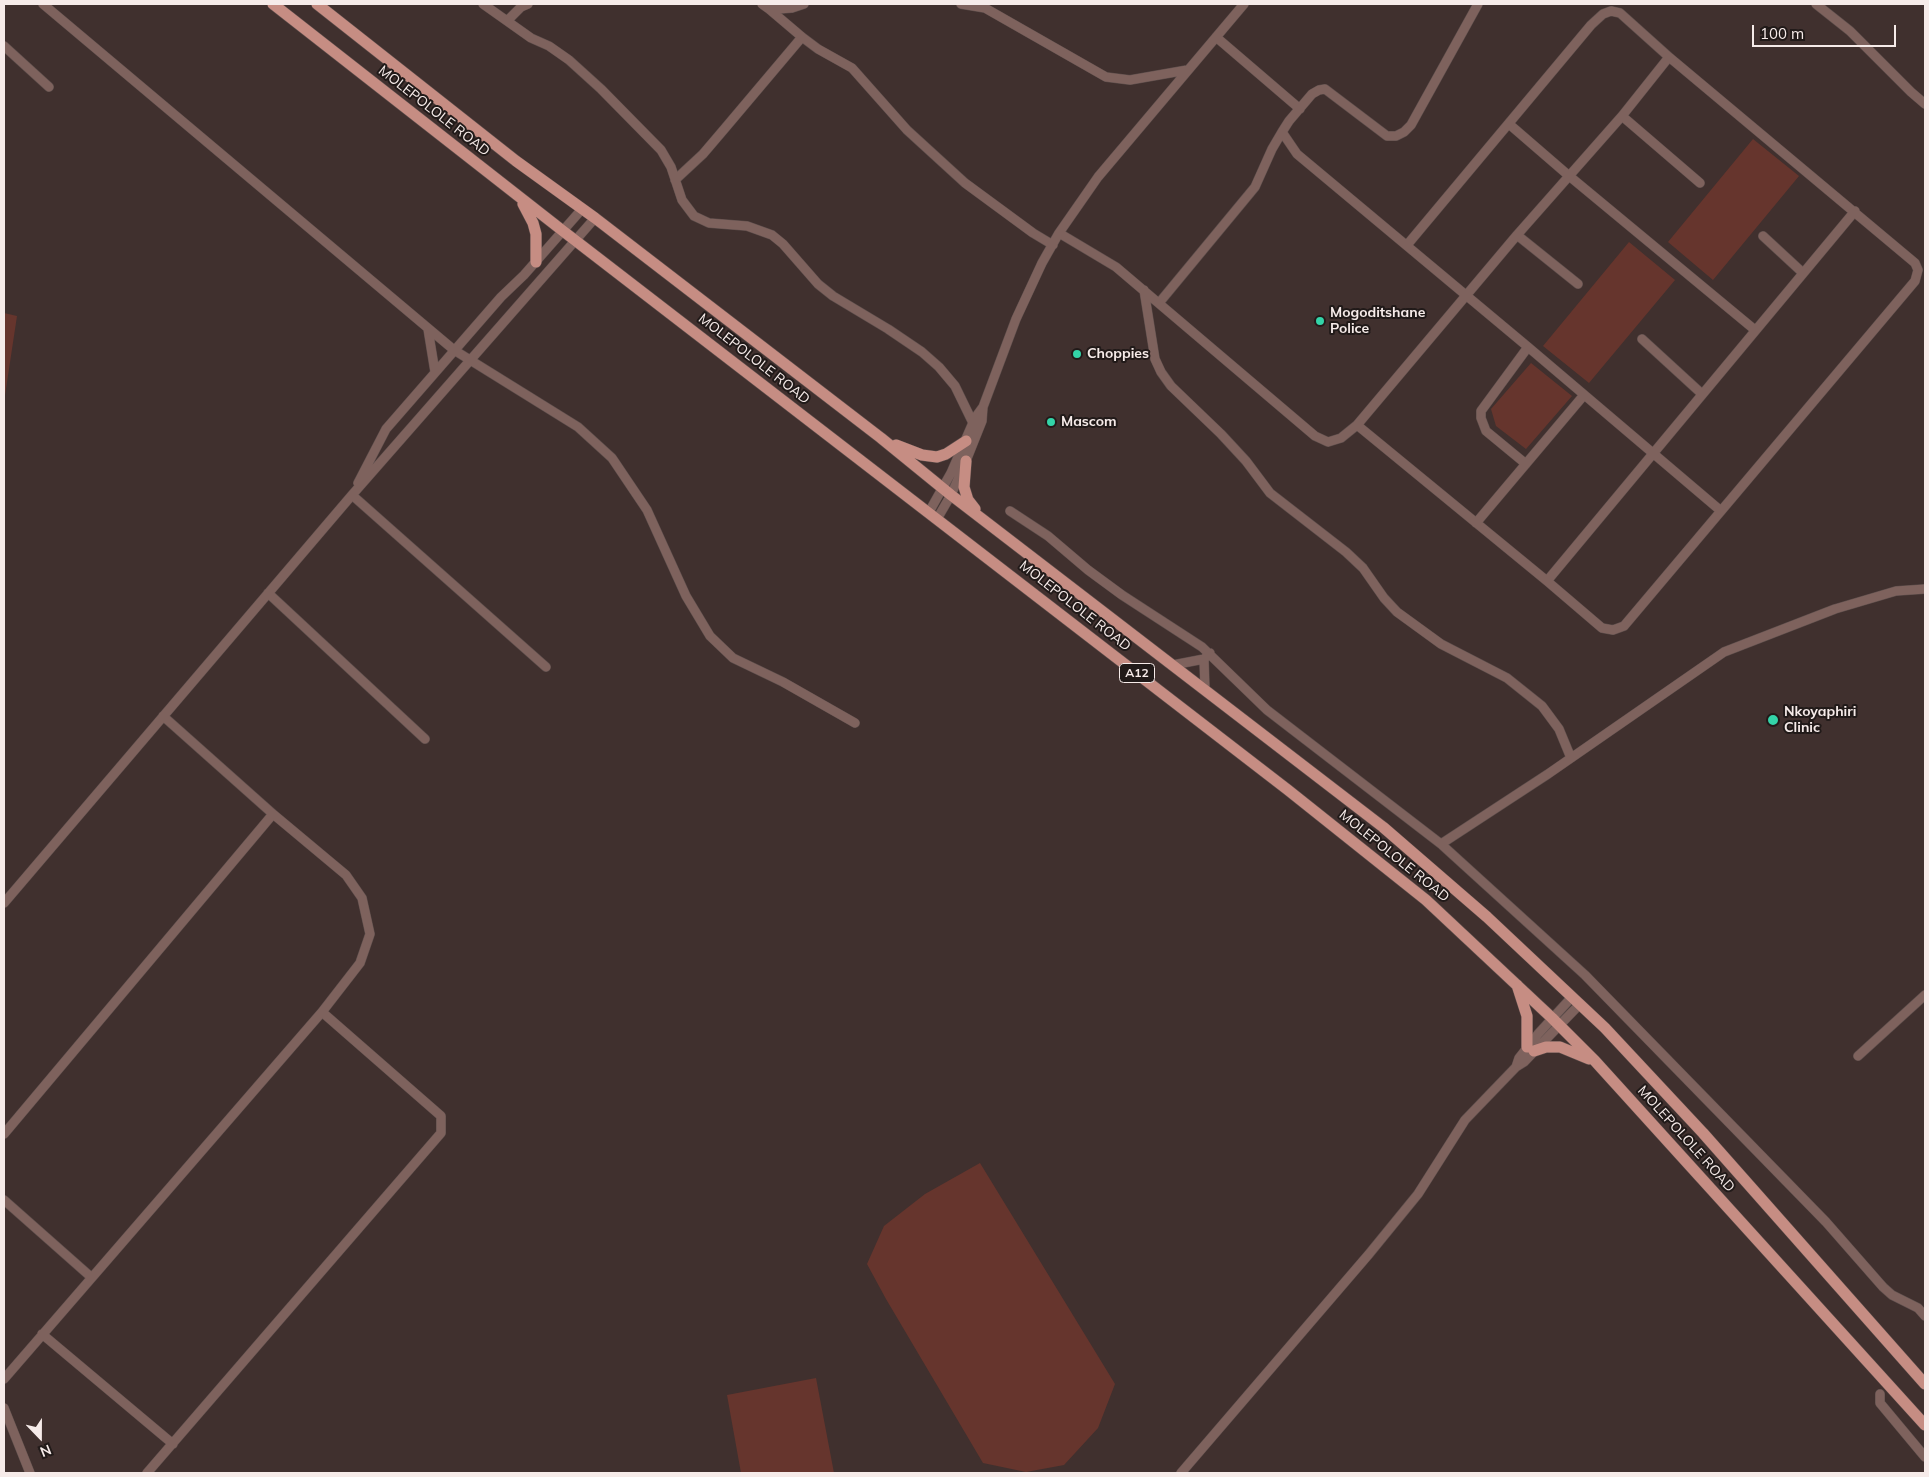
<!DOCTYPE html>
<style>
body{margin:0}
#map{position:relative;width:1929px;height:1477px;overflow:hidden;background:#40302e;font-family:Mulish,sans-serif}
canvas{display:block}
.frame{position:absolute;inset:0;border:5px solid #f6ebe9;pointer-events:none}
.north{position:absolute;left:15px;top:1412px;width:50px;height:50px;-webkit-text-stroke:4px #211a19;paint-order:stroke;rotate:158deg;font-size:14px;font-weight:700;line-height:20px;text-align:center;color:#f6ebe9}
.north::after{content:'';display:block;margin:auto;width:18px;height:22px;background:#f6ebe9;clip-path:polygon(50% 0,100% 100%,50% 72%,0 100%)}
.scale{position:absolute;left:1752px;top:25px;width:144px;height:22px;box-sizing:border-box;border:2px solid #f6ebe9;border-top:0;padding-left:6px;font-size:15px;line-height:18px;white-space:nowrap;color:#f6ebe9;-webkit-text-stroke:4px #211a19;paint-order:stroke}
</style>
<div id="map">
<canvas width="1929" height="1477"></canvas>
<div class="frame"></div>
<div class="north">N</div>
<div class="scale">100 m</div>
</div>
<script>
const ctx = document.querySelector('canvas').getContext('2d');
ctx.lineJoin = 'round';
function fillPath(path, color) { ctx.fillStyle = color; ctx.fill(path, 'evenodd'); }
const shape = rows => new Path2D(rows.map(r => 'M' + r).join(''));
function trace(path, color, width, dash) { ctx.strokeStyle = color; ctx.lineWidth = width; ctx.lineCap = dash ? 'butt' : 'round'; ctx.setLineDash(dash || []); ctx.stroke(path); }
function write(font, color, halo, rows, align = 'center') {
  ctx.font = font + ' Mulish,sans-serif'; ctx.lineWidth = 4; ctx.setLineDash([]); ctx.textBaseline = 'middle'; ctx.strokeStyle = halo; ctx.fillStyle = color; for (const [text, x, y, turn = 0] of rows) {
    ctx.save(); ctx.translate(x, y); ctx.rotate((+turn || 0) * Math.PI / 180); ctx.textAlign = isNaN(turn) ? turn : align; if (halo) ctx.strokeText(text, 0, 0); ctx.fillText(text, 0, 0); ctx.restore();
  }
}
fillPath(shape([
 [1753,139,1799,176,1713,280,1668,242],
 [1629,242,1675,280,1589,383,1543,346],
 [4,313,17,316,4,402],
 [1531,363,1572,396,1526,449,1496,426,1491,409],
 [980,1163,1115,1384,1098,1428,1064,1465,1026,1472,983,1463,886,1299,867,1264,884,1226,925,1194],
 [816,1378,834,1473,741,1473,727,1395]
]), '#66352d');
const minor = shape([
 [43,4,454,350,578,427,612,458,647,510,686,596,710,636,733,658,783,682,855,723],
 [483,4,531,38,549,46,569,60,601,89,661,150,671,167,682,200,694,216,709,223,747,226,772,235,783,244,818,284,833,296,888,329,922,352,939,367,955,386,973,423],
 [762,4,769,9,779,9,792,8,804,4],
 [961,4,985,8,1106,77,1130,80,1187,70],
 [1478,4,1411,125,1404,132,1396,136,1387,136,1325,89,1319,90,1312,94,1289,121,1282,132,1297,154,1528,347,1721,511],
 [1816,4,1850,31,1911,92,1925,104],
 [507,21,521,7,528,4],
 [802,37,818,49,852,68,907,130,965,183,1033,233,1053,245],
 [1216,37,1300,109],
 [4,46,49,87],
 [1622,116,1700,183],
 [1509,124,1568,175,1755,330],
 [675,180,703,154,726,127,802,37,769,9],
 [1059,233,1116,267,1315,436,1328,442,1341,438,1357,425,1517,235,1622,116,1669,57],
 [1517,235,1578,284],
 [1763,236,1803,273],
 [1144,290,1155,359,1161,372,1171,386,1221,434,1246,461,1270,493,1346,552,1363,568,1384,598,1397,612,1441,644,1507,678,1542,706,1559,729,1571,758],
 [1159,303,1255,187,1272,149,1282,132],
 [428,329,435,372],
 [1642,339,1702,394],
 [1357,425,1547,581,1602,628,1613,630,1624,626,1915,281,1918,270,1915,263,1669,57,1620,13,1611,11,1603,14,1591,25,1407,245],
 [1526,464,1486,431,1481,418,1481,411,1528,347],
 [358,483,386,429,501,297,524,275,582,209],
 [352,495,546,667],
 [1010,511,1048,536,1088,570,1122,595,1202,647,1267,710,1441,844,1585,975,1826,1222,1883,1287,1892,1295,1918,1308,1925,1316],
 [929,512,951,473,975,418,983,407,1016,319,1042,263,1059,233,1098,177,1244,4],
 [937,519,951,495,966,461,982,421,983,407],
 [1476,523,1584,395],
 [1547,581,1855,211],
 [268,593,425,739],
 [1204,659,1205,690],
 [1173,665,1204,659,1210,653],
 [163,716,273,814,346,875,362,898,370,934,360,963,322,1012],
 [1441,844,1548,774,1724,652,1835,609,1896,591,1925,589],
 [4,903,352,495,595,218],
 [1858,1056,1925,995],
 [1516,1067,1519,1058,1538,1034,1572,997],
 [4,1134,273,814],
 [4,1200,91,1277],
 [42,1334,173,1444],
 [4,1379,322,1012,441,1116,441,1133,147,1473],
 [1880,1394,1880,1403,1925,1457],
 [4,1408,30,1473],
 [1181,1473,1369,1254,1418,1194,1465,1120,1516,1067,1524,1062,1580,1004]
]);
const major = shape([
 [273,4,563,231,1288,790,1426,900,1552,1018,1595,1061,1925,1425],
 [317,4,516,161,595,218,881,438,951,495,1383,827,1487,917,1605,1028,1703,1133,1925,1384],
 [523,204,533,223,536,234,536,262],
 [896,445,922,455,937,457,946,454,966,441],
 [966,461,964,487,968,500,975,509],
 [1517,985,1527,1016,1527,1047],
 [1534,1051,1546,1047,1560,1047,1589,1059]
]);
trace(minor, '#5d4e4c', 10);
trace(major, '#5d4e4c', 12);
trace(minor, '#7e625d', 9);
trace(major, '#c68d83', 11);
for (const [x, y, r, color] of [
 [1320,321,5,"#33d4a8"],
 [1077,354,5,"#33d4a8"],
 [1051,422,5,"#33d4a8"],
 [1773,720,6,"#33d4a8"]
]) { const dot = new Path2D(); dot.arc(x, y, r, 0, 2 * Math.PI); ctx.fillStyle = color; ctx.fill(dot); trace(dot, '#211a19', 2); }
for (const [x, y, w] of [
 [1137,673,35]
]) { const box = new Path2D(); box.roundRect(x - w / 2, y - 9.5, w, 19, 4); ctx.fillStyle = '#211a19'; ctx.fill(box); trace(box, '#f6ebe9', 1); }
write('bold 12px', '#f6ebe9', null, [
 ["A12",1137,673]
]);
write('14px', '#f6ebe9', '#211a19', [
 ["MOLEPOLOLE ROAD",434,111,38],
 ["MOLEPOLOLE ROAD",754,359,38],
 ["MOLEPOLOLE ROAD",1075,606,38],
 ["MOLEPOLOLE ROAD",1394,856,39],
 ["MOLEPOLOLE ROAD",1686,1139,48]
]);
write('bold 14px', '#f6ebe9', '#211a19', [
 ["Mogoditshane",1330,313],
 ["Police",1330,329],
 ["Choppies",1087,354],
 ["Mascom",1061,422],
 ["Nkoyaphiri",1784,712],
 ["Clinic",1784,728]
], 'left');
</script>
